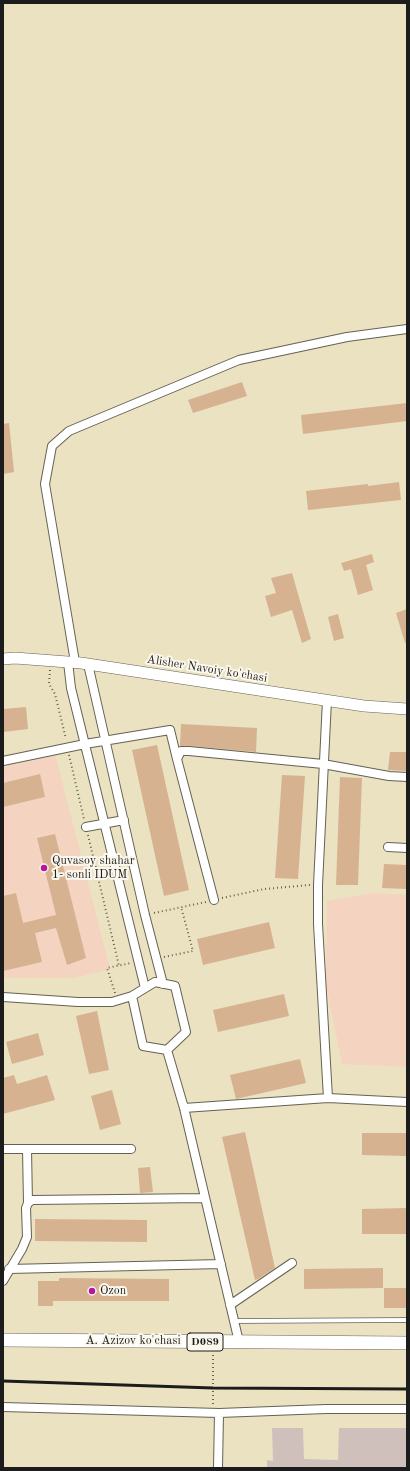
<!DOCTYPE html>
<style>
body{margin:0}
#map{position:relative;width:410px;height:1471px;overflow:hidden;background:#eae2c0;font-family:"Old Standard TT",serif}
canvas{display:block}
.frame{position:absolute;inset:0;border:4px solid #1c1c1c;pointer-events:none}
</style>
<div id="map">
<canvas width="410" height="1471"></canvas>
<div class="frame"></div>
</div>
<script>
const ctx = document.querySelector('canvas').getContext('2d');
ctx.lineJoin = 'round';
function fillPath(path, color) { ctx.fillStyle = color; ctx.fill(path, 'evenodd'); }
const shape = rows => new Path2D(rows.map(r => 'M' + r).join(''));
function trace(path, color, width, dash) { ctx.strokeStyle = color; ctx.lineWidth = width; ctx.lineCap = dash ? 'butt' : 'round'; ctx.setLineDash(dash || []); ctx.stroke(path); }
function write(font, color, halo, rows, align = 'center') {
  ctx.font = font + ' "Old Standard TT",serif'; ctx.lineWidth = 4; ctx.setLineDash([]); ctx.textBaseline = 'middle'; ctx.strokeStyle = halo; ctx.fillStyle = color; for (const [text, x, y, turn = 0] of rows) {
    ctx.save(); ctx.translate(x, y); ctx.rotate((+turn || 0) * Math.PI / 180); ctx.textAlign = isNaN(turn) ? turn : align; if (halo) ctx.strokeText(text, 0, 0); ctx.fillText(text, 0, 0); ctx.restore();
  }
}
fillPath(shape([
 [55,754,110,969,74,978,3,978,3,767],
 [375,893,407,895,407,1067,342,1064,326,984,327,901]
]), '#f4d3c0');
fillPath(shape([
 [272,1428,303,1428,304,1459,338,1460,339,1428,407,1428,407,1468,267,1468,267,1460,273,1461]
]), '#d0c0bc');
fillPath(shape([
 [242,382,247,396,193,413,188,400],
 [407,403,407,421,303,434,301,415],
 [9,423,14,472,3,474,3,424],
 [399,482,401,500,308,510,306,491,368,484,368,486],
 [372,554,374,562,366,565,373,590,358,595,351,569,344,571,341,563],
 [292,573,311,639,302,643,292,610,271,617,265,596,276,593,271,578],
 [407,609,407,642,405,643,396,613],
 [338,614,344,638,334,641,328,617],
 [26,707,28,729,3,732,3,709],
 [181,724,257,728,256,752,189,746,180,746],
 [157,745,189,890,164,896,132,750],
 [390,752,407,752,407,771,388,770],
 [40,774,45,797,3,807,3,783],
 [282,775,305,776,298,879,275,878],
 [340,777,362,778,358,885,336,885],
 [55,834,86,958,67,965,56,928,35,933,42,962,3,971,3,896,16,893,23,923,56,915,37,838],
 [384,864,407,865,407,889,382,888],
 [269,922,275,948,203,965,197,939],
 [284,994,289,1016,218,1032,213,1010],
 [97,1011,109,1070,89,1074,76,1016],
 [38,1033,44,1055,12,1064,6,1042],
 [300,1059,306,1083,236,1099,230,1075],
 [14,1075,17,1084,47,1075,55,1100,3,1114,3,1078],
 [112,1090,121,1124,100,1130,91,1096],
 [245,1132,275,1268,258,1279,255,1280,222,1137],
 [362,1133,407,1133,407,1156,362,1155],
 [150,1167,153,1192,140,1193,138,1168],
 [407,1208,407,1234,362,1234,362,1209],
 [35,1219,147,1220,147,1242,35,1241],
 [383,1268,383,1288,304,1289,304,1269],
 [59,1278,169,1279,169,1301,53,1301,53,1306,38,1306,38,1281,59,1281],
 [384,1288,407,1288,407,1308,384,1308]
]), '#d7b291');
const lane = shape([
 [234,1321,407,1320]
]);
const street = shape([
 [68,662,71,688,145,988],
 [75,662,45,484,52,446,69,431,239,360,347,337,407,329],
 [88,664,145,915,163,984],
 [327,700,318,885,318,924,328,1098],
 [3,761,85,744,170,730,177,759],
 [86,827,124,820],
 [388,847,407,848],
 [214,900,177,759,181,751,189,751,323,764,389,776,407,777],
 [155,982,175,986,186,1032,167,1050,143,1046,132,996,155,982],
 [3,997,78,1002,112,1002,132,996],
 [167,1050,184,1108,239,1342],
 [184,1108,328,1098,407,1102],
 [3,1149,131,1149],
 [27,1149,28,1203],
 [9,1269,221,1264],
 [3,1281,22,1249,27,1237,26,1208,28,1203,32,1200,205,1198],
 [230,1305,292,1263],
 [3,1407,219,1413,326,1409,407,1409],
 [218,1468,219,1413]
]);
const secondary = shape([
 [3,659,15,658,81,663,364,706,407,709]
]);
const primary = shape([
 [3,1340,407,1343]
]);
trace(lane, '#646155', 5.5);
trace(street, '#646155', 10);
trace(secondary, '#646155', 12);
trace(primary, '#646155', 14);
trace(shape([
 [50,670,49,684,55,694,66,739],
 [69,755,84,819],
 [88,835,119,966],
 [222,898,264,889,310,885],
 [154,913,206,902],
 [164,957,193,951,181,907],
 [115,993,107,968,131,963],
 [213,1404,213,1353]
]), '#646155', 2, [1, 3]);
trace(lane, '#fff', 4);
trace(street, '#fff', 8);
trace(secondary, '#fff', 11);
trace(primary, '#fff', 13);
trace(shape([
 [3,1381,213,1388,407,1389]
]), '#1c1c1c', 3);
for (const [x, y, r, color] of [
 [44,868,4,"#b5179e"],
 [92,1291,4,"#b5179e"]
]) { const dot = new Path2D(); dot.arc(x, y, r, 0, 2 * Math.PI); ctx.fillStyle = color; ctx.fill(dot); trace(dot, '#fbf7ec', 1.5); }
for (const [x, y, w] of [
 [205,1342,36]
]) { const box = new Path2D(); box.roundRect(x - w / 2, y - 9, w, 18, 3); ctx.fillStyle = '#fbf7ec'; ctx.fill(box); trace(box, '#1c1c1c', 1); }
write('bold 11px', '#1c1c1c', null, [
 ["D089",205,1342]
]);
write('12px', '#1c1c1c', '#fbf7ec', [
 ["Alisher Navoiy ko'chasi",207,669,9],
 ["A. Azizov ko'chasi",133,1341]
]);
write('12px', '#1c1c1c', '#fbf7ec', [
 ["Quvasoy shahar",52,861],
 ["1- sonli IDUM",52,875],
 ["Ozon",100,1291]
], 'left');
</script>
